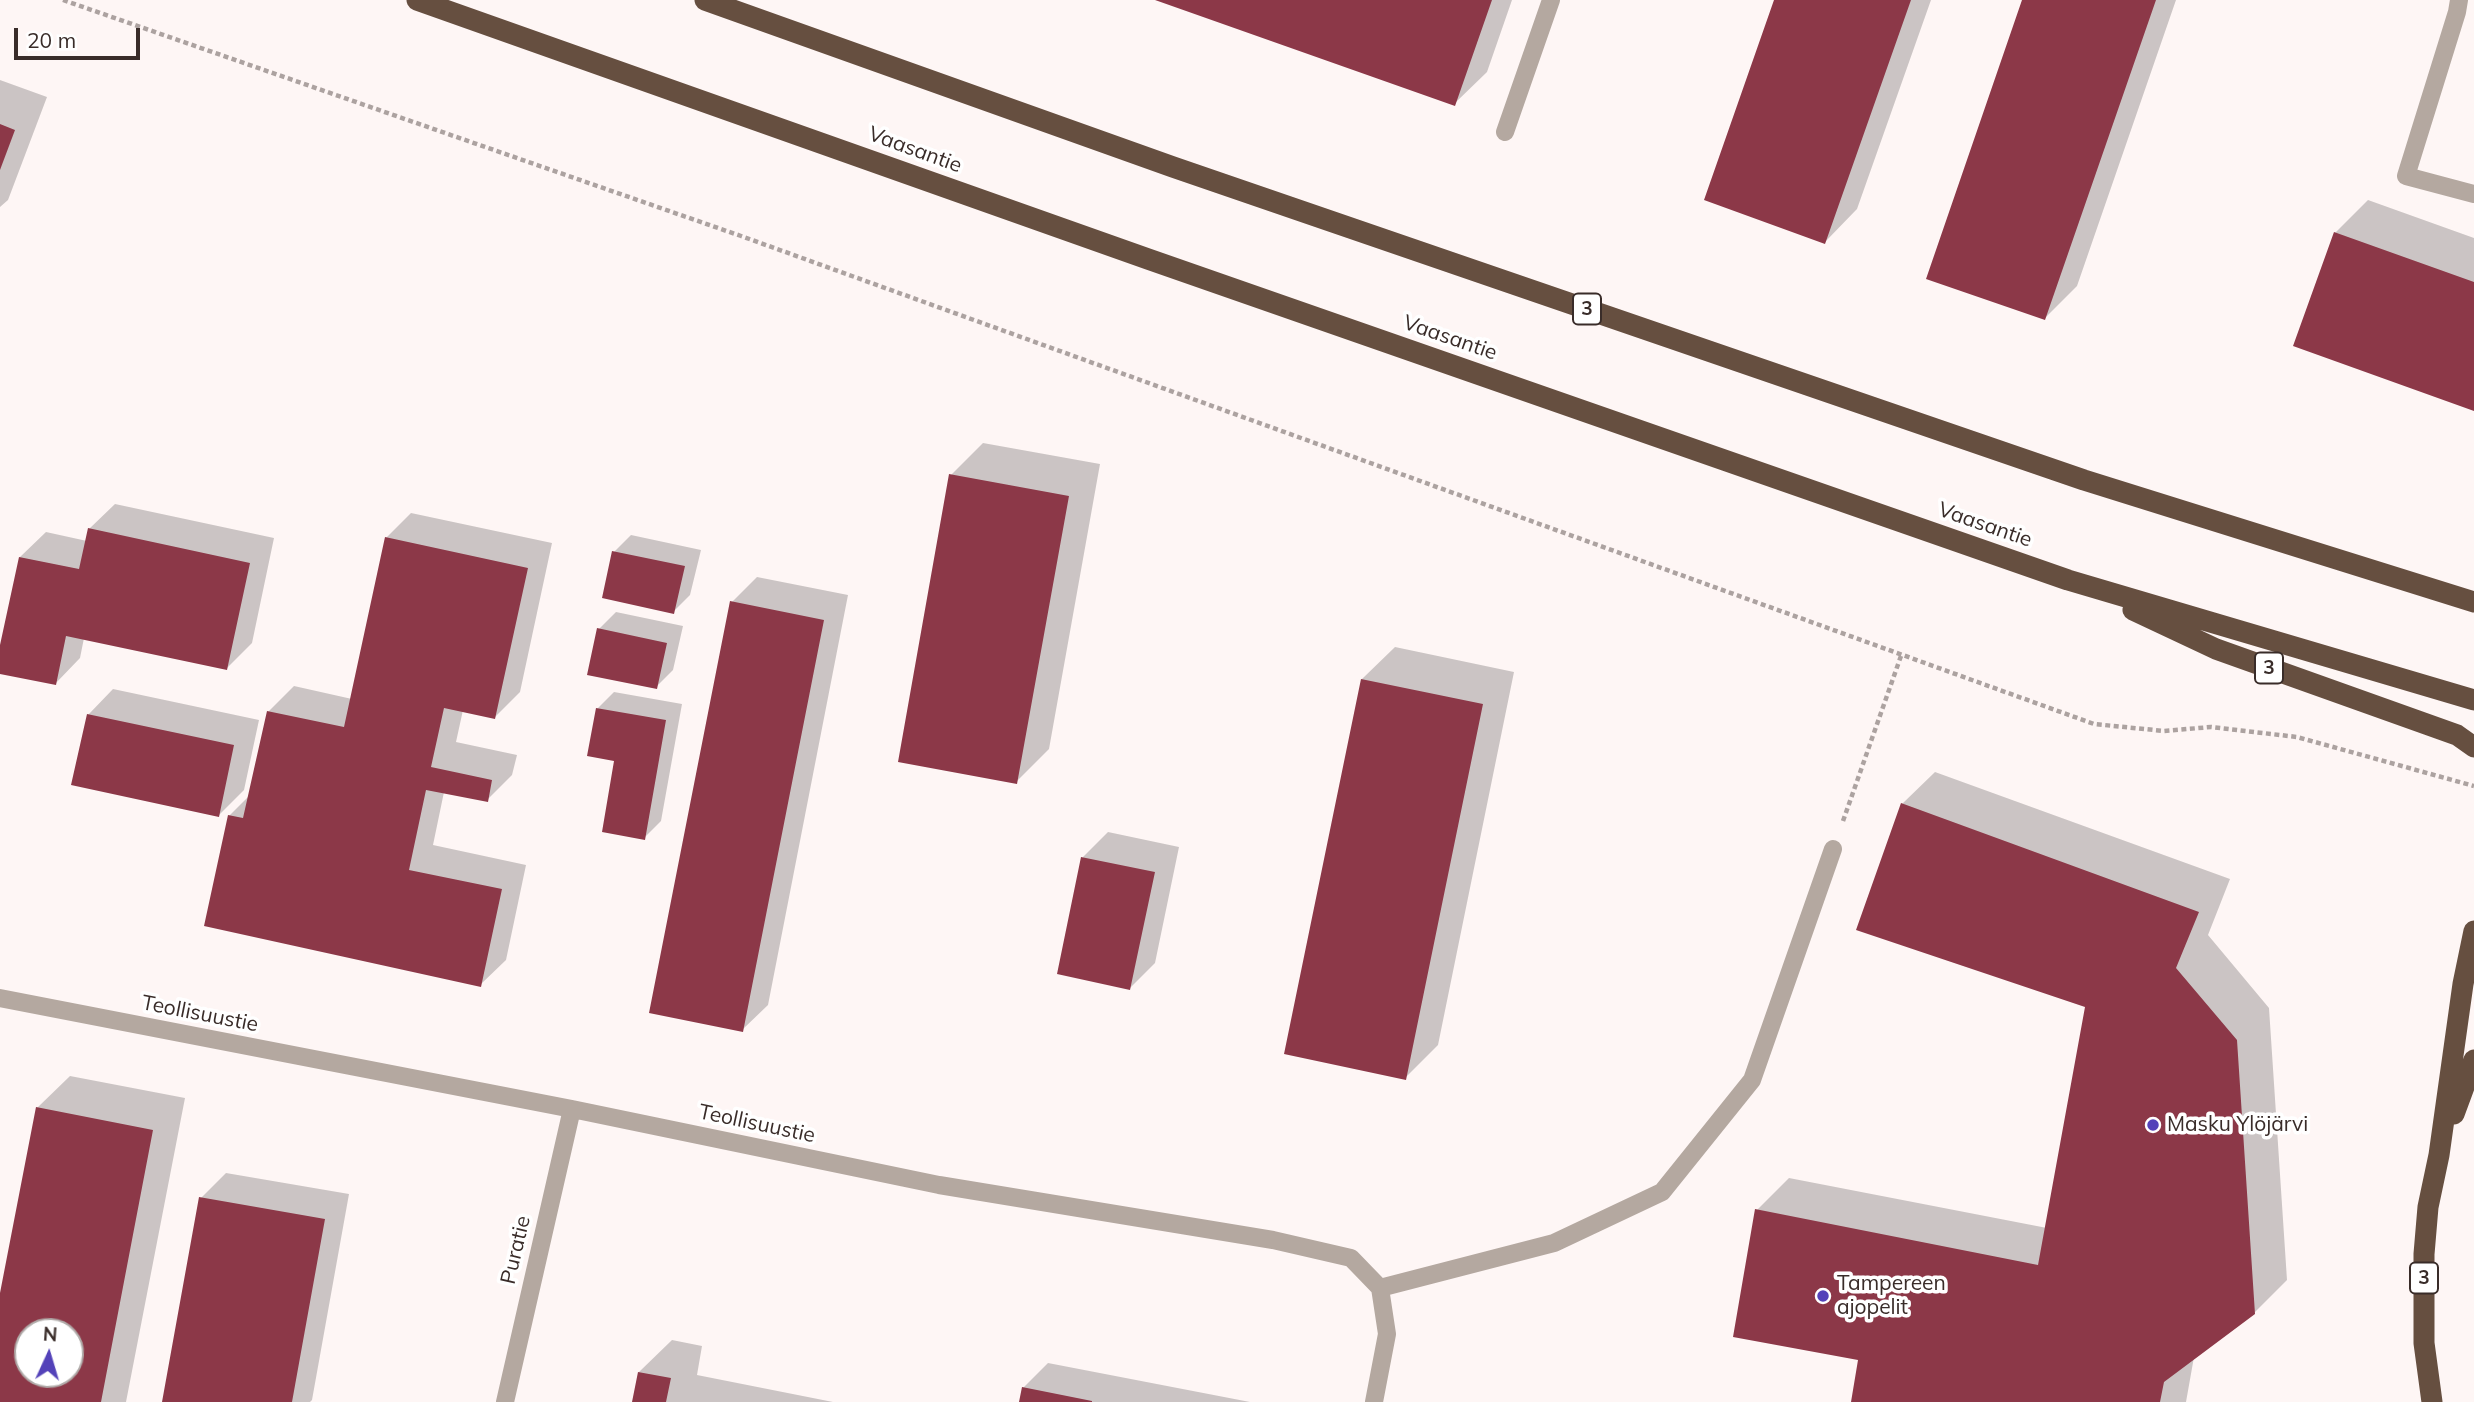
<!DOCTYPE html>
<meta charset="utf-8">
<style>
body{margin:0}
#map{position:relative;width:2474px;height:1402px;overflow:hidden;background:#fef6f5;font-family:Mulish,sans-serif}
canvas{display:block}
.north{position:absolute;left:14px;top:1318px;width:70px;height:70px;box-sizing:border-box;background:#fff;border:2px solid #b0aba9;border-radius:50%;rotate:4deg;font-size:19px;font-weight:700;line-height:28px;text-align:center;color:#392c29}
.north::after{content:'';display:block;margin:auto;width:24px;height:32px;background:#5342b9;clip-path:polygon(50% 0,100% 100%,50% 72%,0 100%)}
.scale{position:absolute;left:14px;top:28px;width:126px;height:32px;box-sizing:border-box;border:4px solid #392c29;border-top:0;padding-left:9px;font-size:21px;line-height:24px;white-space:nowrap;color:#392c29;-webkit-text-stroke:5px #fff;paint-order:stroke}
</style>
<div id="map">
<canvas width="2474" height="1402"></canvas>
<div class="north">N</div>
<div class="scale">20 m</div>
</div>
<script>
const ctx = document.querySelector('canvas').getContext('2d');
ctx.lineJoin = 'round';
function fillPath(path, color) { ctx.fillStyle = color; ctx.fill(path, 'evenodd'); }
const shape = rows => new Path2D(rows.map(r => 'M' + r).join(''));
function trace(path, color, width, dash) { ctx.strokeStyle = color; ctx.lineWidth = width; ctx.lineCap = dash ? 'butt' : 'round'; ctx.setLineDash(dash || []); ctx.stroke(path); }
function write(font, color, halo, rows, align = 'center') {
  ctx.font = font + ' Mulish,sans-serif'; ctx.lineWidth = 7; ctx.setLineDash([]); ctx.textBaseline = 'middle'; ctx.strokeStyle = halo; ctx.fillStyle = color; for (const [text, x, y, turn = 0] of rows) {
    ctx.save(); ctx.translate(x, y); ctx.rotate((+turn || 0) * Math.PI / 180); ctx.textAlign = isNaN(turn) ? turn : align; if (halo) ctx.strokeText(text, 0, 0); ctx.fillText(text, 0, 0); ctx.restore();
  }
}
fillPath(shape([
 [1160,0,1512,0,1487,72,1454,104],
 [1776,0,1931,0,1857,209,1825,242],
 [2024,0,2176,0,2077,286,2045,318],
 [0,80,47,97,8,200,0,207],
 [2368,200,2474,238,2474,409,2335,233],
 [983,443,1100,464,1049,749,1016,782,951,475],
 [115,504,274,538,252,643,227,668,84,638,80,658,55,684,0,672,0,654,20,557,46,532,87,541,89,529],
 [411,513,552,543,520,692,495,717,463,710,456,742,517,755,512,775,487,800,444,792,433,845,526,865,506,960,480,985,229,816,250,795,268,712,294,686,352,699,386,538],
 [631,535,701,550,690,595,673,612,614,552],
 [757,577,848,595,768,1005,742,1030,732,602],
 [616,612,683,626,673,670,656,687,599,629],
 [1395,647,1514,672,1438,1045,1405,1078,1362,679],
 [113,689,259,720,244,790,218,816,88,715],
 [614,692,682,704,661,821,644,838,597,709],
 [1935,772,2230,879,2208,935,2269,1008,2287,1280,2254,1313,2194,1357,2186,1402,1853,1402,1860,1359,1757,1210,1789,1178,2047,1228,2087,1006,1902,804],
 [1108,832,1179,847,1155,963,1130,988,1083,857],
 [70,1076,185,1098,126,1402,0,1402,0,1302,37,1108],
 [28,1332,70,1332,70,1374,28,1374],
 [226,1173,349,1194,312,1400,310,1402,164,1402,201,1198],
 [672,1340,702,1346,697,1375,833,1402,634,1402,639,1372],
 [1048,1363,1250,1402,1021,1402,1023,1388]
]), '#0003');
fillPath(shape([
 [1155,0,1492,0,1455,106],
 [1774,0,1911,0,1825,244,1704,200],
 [2022,0,2156,0,2045,320,1926,279],
 [0,124,15,130,0,170],
 [2334,232,2474,282,2474,411,2293,346],
 [949,474,1069,496,1017,784,898,762],
 [88,528,250,563,227,670,66,636,56,685,0,674,0,645,19,557,79,569],
 [385,537,528,568,495,719,444,708,431,767,492,780,488,802,426,790,409,870,502,889,481,987,204,926,228,815,243,818,267,711,344,727],
 [612,551,685,566,674,614,602,598],
 [730,601,824,620,743,1032,649,1013],
 [597,628,667,643,657,689,587,675],
 [1361,679,1483,704,1406,1080,1284,1054],
 [596,708,666,720,645,840,602,832,614,761,587,756],
 [87,714,234,745,219,817,71,785],
 [1901,803,2199,912,2176,968,2237,1040,2255,1314,2164,1382,2160,1402,1851,1402,1858,1360,1733,1337,1755,1209,2038,1265,2085,1007,1856,930],
 [1081,857,1155,872,1130,990,1057,974],
 [36,1107,153,1130,101,1402,0,1402,0,1293],
 [28,1332,70,1332,70,1374,28,1374],
 [199,1197,325,1219,292,1402,162,1402],
 [638,1372,671,1378,666,1402,632,1402],
 [1022,1387,1092,1401,1092,1402,1019,1402]
]), '#8c3848');
trace(shape([
 [63,0,741,236,2094,724,2164,731,2211,727,2297,737,2474,786],
 [1843,821,1902,653]
]), '#aca2a0', 4.5, [5, 3.5]);
trace(shape([
 [2459,0,2457,12,2406,176,2474,194],
 [1505,132,1551,0],
 [0,998,572,1109,939,1185,1273,1240,1351,1258,1380,1288,1387,1334,1374,1402],
 [1380,1288,1554,1243,1662,1192,1752,1080,1833,849],
 [505,1402,572,1109]
]), '#b4a8a0', 18);
trace(shape([
 [417,0,1148,259,2068,580,2474,700],
 [705,0,1173,167,2084,480,2474,602],
 [2133,610,2216,649,2457,735,2474,747],
 [2454,1114,2474,1060],
 [2432,1402,2424,1343,2424,1254,2428,1207,2439,1155,2463,984,2474,931]
]), '#664f40', 21);
for (const [x, y, r, color] of [
 [2153,1125,7,"#5342b9"],
 [1823,1296,7,"#5342b9"]
]) { const dot = new Path2D(); dot.arc(x, y, r, 0, 2 * Math.PI); ctx.fillStyle = color; ctx.fill(dot); trace(dot, '#fff', 2.5); }
for (const [x, y, w] of [
 [1587,309,28],
 [2269,668,28],
 [2424,1278,28]
]) { const box = new Path2D(); box.roundRect(x - w / 2, y - 15.5, w, 31, 5); ctx.fillStyle = '#fff'; ctx.fill(box); trace(box, '#392c29', 2); }
write('bold 19px', '#392c29', null, [
 ["3",1587,309],
 ["3",2269,668],
 ["3",2424,1278]
]);
write('21px', '#392c29', '#fff', [
 ["Vaasantie",915,150,20],
 ["Vaasantie",1450,338,19],
 ["Vaasantie",1985,525,19],
 ["Teollisuustie",200,1014,11],
 ["Teollisuustie",757,1124,12],
 ["Puratie",516,1250,-77]
]);
write('21px', '#392c29', '#fff', [
 ["Masku Ylöjärvi",2167,1125],
 ["Tampereen",1837,1284],
 ["ajopelit",1837,1308]
], 'left');
</script>
